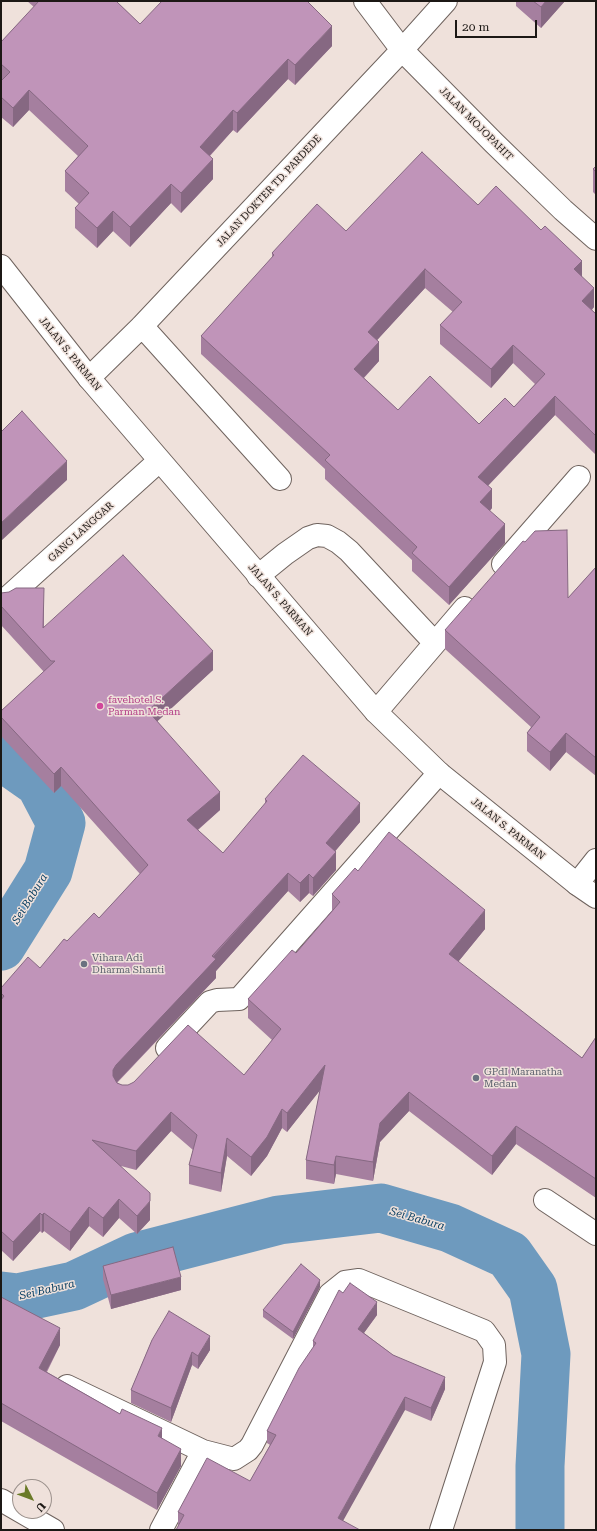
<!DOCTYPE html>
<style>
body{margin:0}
#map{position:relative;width:597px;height:1531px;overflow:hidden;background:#efe1db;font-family:"Roboto Serif",serif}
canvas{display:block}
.frame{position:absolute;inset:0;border:2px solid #1c1815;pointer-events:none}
.north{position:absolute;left:12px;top:1479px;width:40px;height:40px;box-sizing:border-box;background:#efe1db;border:1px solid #9b918c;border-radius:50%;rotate:132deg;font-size:11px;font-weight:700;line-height:16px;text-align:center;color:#1c1815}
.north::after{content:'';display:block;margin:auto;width:14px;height:18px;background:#6a7a28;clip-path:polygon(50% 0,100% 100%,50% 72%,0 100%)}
.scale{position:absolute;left:455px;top:20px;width:82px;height:18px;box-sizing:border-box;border:2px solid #1c1815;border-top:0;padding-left:5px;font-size:12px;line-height:14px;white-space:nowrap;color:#1c1815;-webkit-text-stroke:3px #efe1db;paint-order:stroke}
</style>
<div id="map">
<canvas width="597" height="1531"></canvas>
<div class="frame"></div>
<div class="north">U</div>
<div class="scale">20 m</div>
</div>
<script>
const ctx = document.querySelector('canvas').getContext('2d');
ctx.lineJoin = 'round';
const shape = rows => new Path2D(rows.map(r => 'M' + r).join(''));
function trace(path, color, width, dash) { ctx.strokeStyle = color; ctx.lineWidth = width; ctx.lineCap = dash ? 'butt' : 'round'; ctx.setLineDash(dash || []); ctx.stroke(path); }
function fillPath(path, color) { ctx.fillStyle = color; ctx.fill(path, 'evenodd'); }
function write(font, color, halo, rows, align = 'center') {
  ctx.font = font + ' "Roboto Serif",serif'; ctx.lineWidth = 3; ctx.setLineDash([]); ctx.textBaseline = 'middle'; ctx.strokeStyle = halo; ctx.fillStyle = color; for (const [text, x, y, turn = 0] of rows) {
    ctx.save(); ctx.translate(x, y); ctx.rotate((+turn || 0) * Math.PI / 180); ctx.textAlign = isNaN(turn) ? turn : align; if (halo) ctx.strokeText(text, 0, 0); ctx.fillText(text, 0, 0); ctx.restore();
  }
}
trace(shape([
 [1,756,40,783,61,823,48,871,1,946],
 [1,1296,18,1298,74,1286,136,1257,279,1220,381,1208,450,1228,509,1255,533,1289,546,1354,540,1466,540,1530]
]), '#6e9abe', 49);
const minor = shape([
 [365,1,402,50,494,143,563,210,596,239],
 [142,326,280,479],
 [89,378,142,326,402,50,446,1],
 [503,564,579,477],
 [258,576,285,554,308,538,317,535,327,536,338,542,349,551,434,642],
 [1,600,6,599,159,461],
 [376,712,465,608],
 [577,884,596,860],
 [167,1048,210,1002,217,1000,239,999,439,773],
 [545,1200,596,1234],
 [67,1386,203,1451],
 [161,1530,203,1451,234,1459,248,1450,252,1445,330,1294,345,1282,359,1280,484,1331,494,1345,495,1362,441,1530]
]);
const tertiary = shape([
 [1,1500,53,1530]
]);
const primary = shape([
 [1,266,89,378,376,712,439,773,577,884,596,897]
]);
trace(minor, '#6f635e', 24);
trace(tertiary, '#6f635e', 24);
trace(primary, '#6f635e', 24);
trace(minor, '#fff', 22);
trace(tertiary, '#fff', 22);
trace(primary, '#fff', 22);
fillPath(shape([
 [27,1,116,1,140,24,332,46,295,85,288,79,237,133,233,130,210,156,213,179,181,213,171,203,130,247,113,231,97,248,75,228,75,208,79,204,65,191,65,171,78,156,29,110,13,127,1,117,1,42,34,7],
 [516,1,565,1,541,28,516,6],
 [596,166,596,195,593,192,593,169],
 [478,205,582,277,594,307,592,310,596,314,596,455,555,415,488,486,492,508,490,511,505,543,449,605,412,571,412,560,325,479,325,469,201,354,201,336,272,258,272,253,346,231],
 [425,288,453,312,440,325,440,344,491,388,513,363,535,384,514,407,479,424,398,410,364,378,379,361,377,340],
 [596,567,596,776,566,752,550,771,527,751,527,733,531,727,445,649,445,630,568,598],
 [1,593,44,607,44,628,213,670,157,721,220,810,198,830,223,853,265,804,265,799,360,822,335,851,336,870,313,896,309,893,300,902,288,891,216,971,216,978,117,1083,122,1085,128,1085,244,1075,272,1040,248,1018,248,999,296,953,332,911,332,894,358,871,485,929,458,962,582,1058,596,1037,596,1198,516,1144,492,1175,409,1111,380,1142,373,1181,336,1174,334,1184,306,1179,306,1160,320,1090,287,1132,282,1128,267,1156,251,1176,227,1156,221,1192,189,1184,189,1165,193,1150,171,1131,136,1170,121,1166,150,1220,137,1234,119,1218,103,1237,89,1226,70,1251,44,1231,42,1233,40,1231,13,1261,1,1250,1,988,40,968,67,941,99,918,140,874,61,786,54,793,1,736,1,711,44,672,1,625],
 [103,1266,181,1290,111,1309,103,1279],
 [320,1287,293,1339,263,1317,263,1310],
 [343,1293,377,1315,364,1333,393,1355,445,1389,431,1421,405,1410,178,1525,178,1512,250,1481,270,1445,267,1443,267,1431,313,1348,313,1341],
 [1,1297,60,1345,47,1372,162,1438,181,1466,157,1510,1,1421],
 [152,1340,210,1350,198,1369,192,1365,171,1422,131,1403,131,1390]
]), '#a57f9f');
fillPath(shape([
 [546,1,565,1,541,28,541,7],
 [332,26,332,46,295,85,295,65],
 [288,59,288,79,237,133,237,113],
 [29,90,29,110,13,127,13,108],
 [233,110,233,130,200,166,200,147],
 [213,159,213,179,181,213,181,193],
 [171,184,171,203,130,247,130,227],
 [113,211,113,231,97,248,97,228],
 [582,261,582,280,574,269],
 [425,269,425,288,368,350,368,332],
 [594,288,594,307,582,320,582,301],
 [379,342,379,361,354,388,354,369],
 [513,345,513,363,491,388,491,369],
 [555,396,555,415,478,496,478,477],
 [67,461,67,480,1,541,1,523],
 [492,489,492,508,480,521,480,502],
 [505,524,505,543,449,605,449,587],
 [213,651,213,670,148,730,148,711],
 [566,733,566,752,550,771,550,752],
 [61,767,61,786,54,793,54,774],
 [220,792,220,810,187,839,187,820],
 [360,803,360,822,326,862,326,843],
 [336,852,336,870,313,896,313,878],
 [288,873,288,891,216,971,216,978,116,1083,113,1089,113,1070,116,1065],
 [309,874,309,893,300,902,300,883],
 [485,910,485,929,449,973,449,954],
 [325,1065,325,1084,287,1132,287,1113],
 [409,1092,409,1111,380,1142,373,1181,373,1162,380,1123],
 [282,1109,282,1128,267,1156,251,1176,251,1157],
 [171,1112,171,1131,136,1170,136,1151],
 [516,1126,516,1144,492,1175,492,1156],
 [227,1138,227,1156,221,1192,221,1173],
 [336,1156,336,1174,334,1184,334,1165],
 [119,1199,119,1218,103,1237,103,1218],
 [150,1201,150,1220,137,1234,137,1216],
 [89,1207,89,1226,70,1251,70,1232],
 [40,1213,40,1231,13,1261,13,1242],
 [44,1213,44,1231,42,1233,42,1215],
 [181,1277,181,1290,111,1309,111,1295],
 [320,1280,320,1287,293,1339,293,1332],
 [377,1302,377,1315,358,1341,358,1329],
 [60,1328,60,1345,39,1385,39,1368],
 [210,1336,210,1350,198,1369,198,1356],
 [192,1352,192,1365,171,1422,171,1408],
 [445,1377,445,1389,431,1421,431,1408],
 [405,1397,405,1410,338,1530,338,1518],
 [162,1428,162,1445,158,1436],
 [181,1449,181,1466,157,1510,157,1493]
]), '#866882');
const building = shape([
 [39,1,116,1,140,24,162,1,307,1,332,26,295,65,288,59,237,113,233,110,200,147,213,159,181,193,171,184,130,227,113,211,97,228,75,208,89,193,65,171,88,146,29,90,13,108,1,97,1,81,10,72,1,64,1,42,39,1],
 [533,1,546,1,541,7,533,1],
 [422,152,478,205,496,186,541,230,545,226,582,261,574,269,594,288,582,301,596,314,596,436,555,396,478,477,492,489,480,502,505,524,449,587,412,553,417,547,325,460,330,455,201,336,274,255,272,253,317,204,346,231,422,152],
 [425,269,462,302,440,325,491,369,513,345,545,374,514,407,505,398,479,424,430,376,398,410,354,369,379,342,368,332,425,269],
 [596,166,596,172,593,169,596,166],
 [22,411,67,461,1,523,1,432,22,411],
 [567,530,568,598,596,567,596,758,566,733,550,752,527,733,540,717,445,630,523,541,525,542,535,531,567,530],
 [123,555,213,651,148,711,220,792,187,820,223,853,267,801,265,799,303,755,360,803,326,843,336,852,313,878,309,874,300,883,288,873,212,956,216,959,116,1065,113,1070,113,1076,117,1083,122,1085,128,1085,134,1082,188,1025,244,1075,281,1029,248,999,292,950,296,953,340,902,332,894,355,868,358,871,389,832,485,910,449,954,582,1058,596,1037,596,1179,516,1126,492,1156,409,1092,380,1123,373,1162,336,1156,334,1165,306,1160,325,1065,287,1113,282,1109,267,1137,251,1157,227,1138,221,1173,189,1165,197,1135,171,1112,136,1151,92,1140,150,1193,150,1201,137,1216,119,1199,103,1218,89,1207,70,1232,44,1213,42,1215,40,1213,13,1242,1,1231,1,1000,4,996,1,993,1,988,28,957,40,968,64,939,67,941,94,913,99,918,148,865,61,767,54,774,1,717,1,711,55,661,51,661,1,606,1,593,9,592,16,588,44,588,43,628,123,555],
 [173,1247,181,1277,111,1295,103,1266,173,1247],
 [301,1264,320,1280,293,1332,263,1310,301,1264],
 [350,1283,377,1302,358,1329,393,1355,445,1377,431,1408,405,1397,338,1518,360,1530,176,1530,184,1515,178,1512,207,1458,250,1481,276,1435,267,1431,299,1368,316,1343,313,1341,339,1290,343,1293,350,1283],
 [1,1297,60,1328,39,1368,120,1414,122,1409,162,1428,158,1436,181,1449,157,1493,1,1403,1,1297],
 [169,1311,210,1336,198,1356,192,1352,171,1408,131,1390,152,1340,169,1311]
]);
fillPath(building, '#c094b9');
trace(building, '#866882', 1);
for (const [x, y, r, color] of [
 [100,706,4,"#d1479c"],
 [84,964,4,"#6b7280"],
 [476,1078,4,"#6b7280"]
]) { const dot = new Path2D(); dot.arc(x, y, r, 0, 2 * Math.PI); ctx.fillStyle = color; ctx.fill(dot); trace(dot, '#efe1db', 1.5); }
write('10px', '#1c1815', '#efe1db', [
 ["JALAN MOJOPAHIT",476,124,45],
 ["JALAN DOKTER TD. PARDEDE",269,191,-47],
 ["JALAN S. PARMAN",70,354,51],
 ["GANG LANGGAR",81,532,-42],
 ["JALAN S. PARMAN",280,600,49],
 ["JALAN S. PARMAN",508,829,39]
]);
write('10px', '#b23c85', '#efe1db', [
 ["favehotel S.",108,700],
 ["Parman Medan",108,712]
], 'left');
write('10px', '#5b616d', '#efe1db', [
 ["Vihara Adi",92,958],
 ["Dharma Shanti",92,970],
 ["GPdI Maranatha",484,1072],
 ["Medan",484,1084]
], 'left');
write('italic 11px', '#093f63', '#efe1db', [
 ["Sei Babura",30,899,-58],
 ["Sei Babura",417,1219,16],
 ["Sei Babura",47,1290,-13]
]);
</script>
